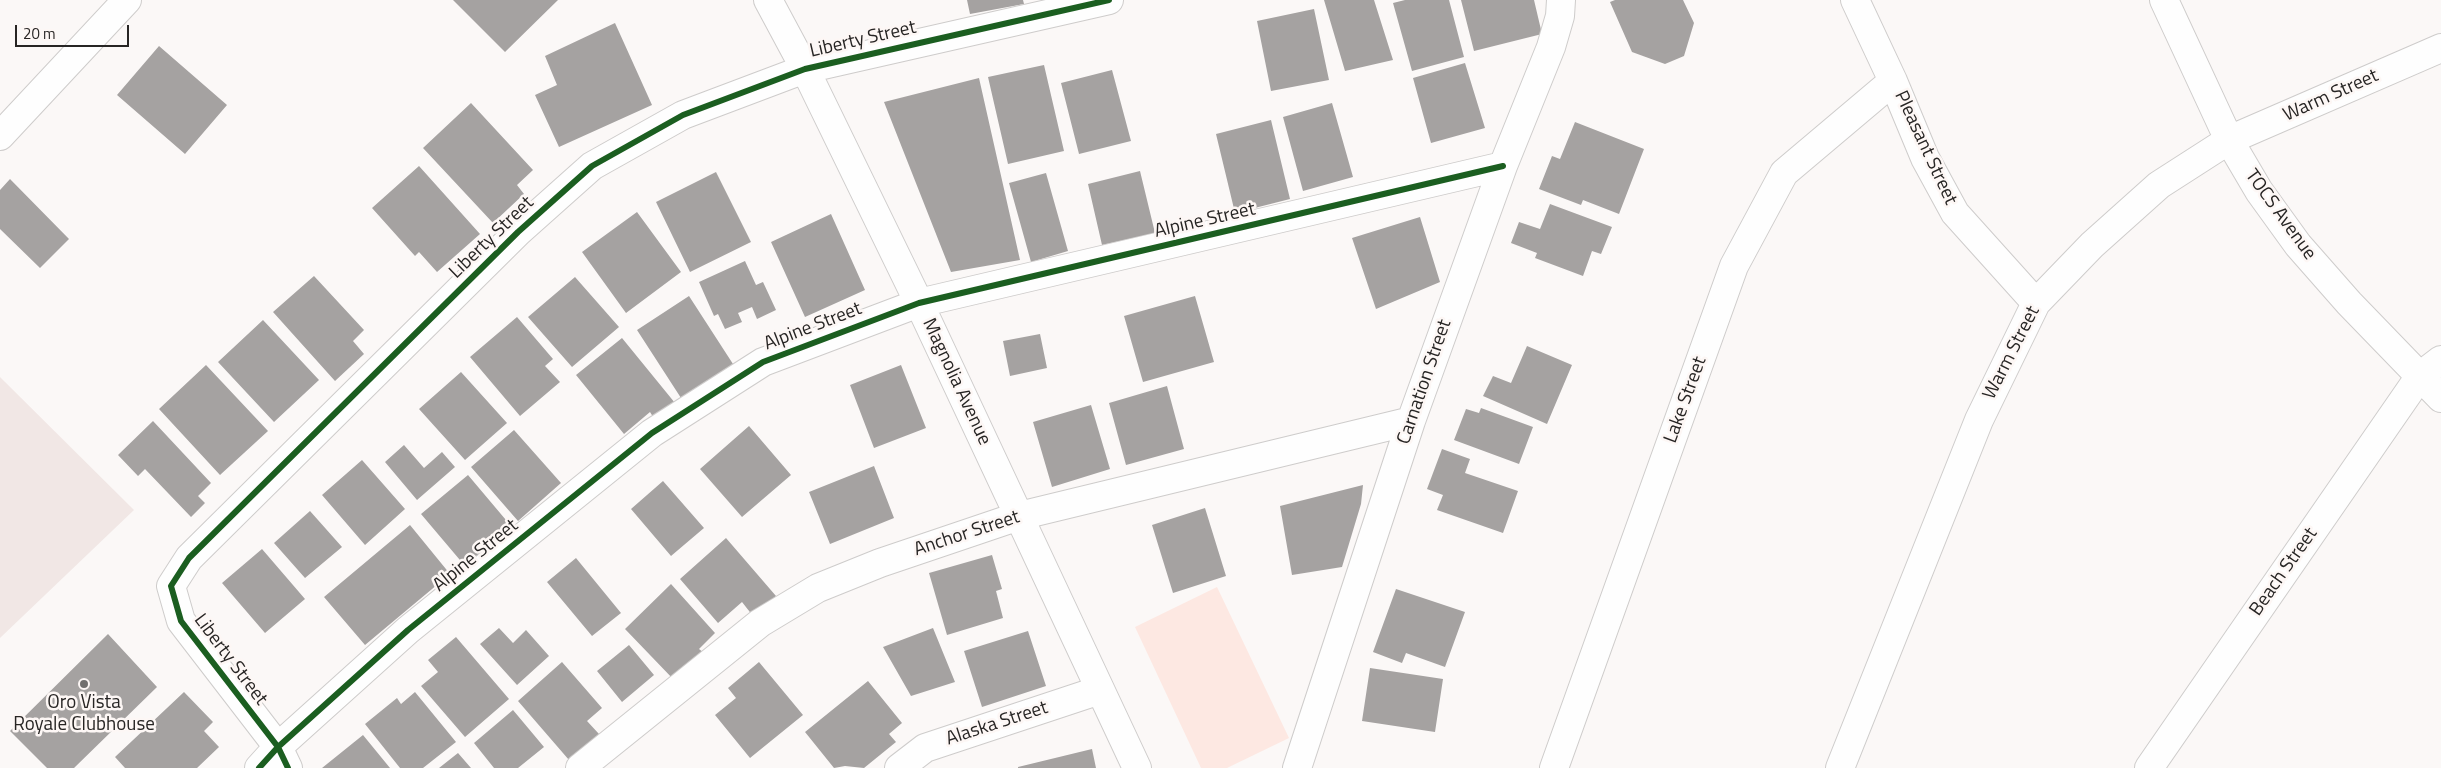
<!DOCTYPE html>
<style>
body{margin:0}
#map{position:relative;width:2441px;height:768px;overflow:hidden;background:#fbf8f7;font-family:"Titillium Web",sans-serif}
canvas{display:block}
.scale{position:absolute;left:15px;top:25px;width:114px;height:22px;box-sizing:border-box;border:2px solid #272524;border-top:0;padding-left:6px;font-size:15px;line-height:18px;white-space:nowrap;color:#272524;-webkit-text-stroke:4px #fdf7f5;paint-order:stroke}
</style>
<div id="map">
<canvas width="2441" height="768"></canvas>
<div class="scale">20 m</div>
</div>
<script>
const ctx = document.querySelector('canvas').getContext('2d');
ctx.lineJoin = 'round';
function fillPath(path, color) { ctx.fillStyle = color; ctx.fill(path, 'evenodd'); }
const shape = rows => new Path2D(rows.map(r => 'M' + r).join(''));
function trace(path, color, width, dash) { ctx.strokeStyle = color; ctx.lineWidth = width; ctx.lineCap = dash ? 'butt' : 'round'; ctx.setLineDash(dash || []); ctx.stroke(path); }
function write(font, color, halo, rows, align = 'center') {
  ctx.font = font + ' "Titillium Web",sans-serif'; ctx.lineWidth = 5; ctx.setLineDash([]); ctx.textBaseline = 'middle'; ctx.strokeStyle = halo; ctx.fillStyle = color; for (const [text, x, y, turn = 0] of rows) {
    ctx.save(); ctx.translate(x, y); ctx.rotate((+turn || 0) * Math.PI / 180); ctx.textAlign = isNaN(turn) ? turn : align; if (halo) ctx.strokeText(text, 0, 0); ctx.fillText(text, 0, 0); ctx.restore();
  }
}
fillPath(shape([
 [0,377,134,510,0,638]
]), '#f1e7e5');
fillPath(shape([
 [1217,587,1289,738,1227,768,1201,768,1135,627]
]), '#fde8e2');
fillPath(shape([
 [453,0,558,0,505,52],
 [967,0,1023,0,1024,4,970,14],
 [1324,0,1374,0,1393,60,1345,71],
 [1405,0,1449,0,1464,57,1412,71,1393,3],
 [1461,0,1534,0,1542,34,1474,51],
 [1615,0,1683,0,1694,23,1684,56,1665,64,1632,52,1610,2],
 [1314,9,1329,80,1271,91,1257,21],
 [615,23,652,105,559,147,535,95,557,85,545,56],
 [159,46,227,105,185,154,117,95],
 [1465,63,1485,128,1431,143,1413,78],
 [1044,65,1064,151,1008,164,988,77],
 [1112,70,1131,141,1079,154,1061,83],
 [979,78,1020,260,951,272,884,102],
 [471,103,533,170,517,185,524,194,493,223,423,148],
 [1332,103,1353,177,1303,191,1283,117],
 [1271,120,1290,199,1235,213,1216,134],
 [1575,122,1644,149,1619,214,1583,200,1581,205,1539,189,1552,156,1560,159],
 [419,166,480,234,437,272,419,252,415,256,372,208],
 [1140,171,1155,233,1102,245,1088,184],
 [716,172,751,242,690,272,656,202],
 [1046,173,1068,251,1031,262,1009,183],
 [10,179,69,239,40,268,0,229,0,190],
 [1550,204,1612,227,1601,254,1592,251,1583,276,1535,258,1537,253,1511,243,1519,222,1540,229],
 [637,212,681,272,626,313,582,252],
 [831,214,865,290,805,317,771,242],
 [1420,217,1440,282,1376,309,1352,238],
 [745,261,756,285,763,282,776,310,757,319,752,307,738,313,742,322,725,329,718,314,714,316,699,282],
 [314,276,364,330,353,341,364,354,335,381,273,312],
 [575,277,619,327,572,367,528,317],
 [689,296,733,364,681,398,637,330],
 [1195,296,1214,362,1143,382,1124,316],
 [517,317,553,359,545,366,560,382,520,416,470,357],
 [263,320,319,380,274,422,218,362],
 [1040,334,1047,368,1010,376,1003,341],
 [622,338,675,403,655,420,650,412,624,434,576,375],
 [1527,346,1572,365,1547,424,1483,396,1493,376,1511,383],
 [206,365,268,431,220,475,159,409],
 [901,365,926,428,874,448,850,385],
 [461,372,507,423,465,460,419,409],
 [1167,386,1184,449,1126,465,1109,403],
 [1091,405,1110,469,1052,487,1033,422],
 [1481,408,1533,427,1519,464,1454,440,1466,409,1479,413],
 [153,421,211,483,198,496,205,503,191,517,145,469,138,476,118,455],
 [749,426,791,475,742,517,700,469],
 [514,430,561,483,518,521,471,467],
 [404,445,424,468,442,452,455,467,417,500,385,462],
 [1442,449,1470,459,1465,473,1518,491,1503,533,1437,510,1443,495,1427,489],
 [362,460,405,509,365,545,322,495],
 [874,466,894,518,830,544,809,492],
 [468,475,511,526,465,566,421,514],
 [663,481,704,528,671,556,631,509],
 [1363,485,1361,504,1342,567,1292,575,1280,506],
 [1205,508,1226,576,1173,593,1152,525],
 [310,511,342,547,305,578,274,543],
 [410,525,450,574,365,645,324,597],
 [726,538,776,596,753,616,742,602,718,623,680,579],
 [262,549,305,599,265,633,222,583],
 [992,555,1002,589,996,591,1003,618,947,635,929,573],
 [576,558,621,613,592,636,547,582],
 [671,584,715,633,699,649,704,653,675,681,625,629],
 [1396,589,1465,612,1445,667,1406,653,1402,663,1373,652],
 [499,628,513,643,526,630,549,656,517,685,480,644],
 [933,628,955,682,911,696,883,647],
 [1028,631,1046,686,982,707,964,651],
 [108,634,157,687,74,768,47,768,10,731],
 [456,637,509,699,465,737,421,686,438,672,428,660],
 [629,645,654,675,622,702,597,671],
 [562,662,602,708,587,721,599,734,569,760,518,701],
 [759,662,803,715,750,758,715,715,736,698,728,688],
 [1370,668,1443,679,1435,732,1362,721],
 [868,681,902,723,889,734,896,742,864,768,845,766,834,768,805,732],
 [184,692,213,722,204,731,219,747,197,768,125,768,115,757],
 [415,692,456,742,423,768,400,768,365,724,397,698,401,704],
 [513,710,544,747,518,768,494,768,474,743],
 [363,735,390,768,322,768],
 [1092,749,1096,768,1018,768,1018,767],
 [458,753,471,768,439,768]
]), '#a5a2a1');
const minor = shape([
 [768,0,805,69,919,303,1137,768],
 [1855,0,1893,81,1925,158,1955,213,2036,303],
 [2164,0,2229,140,2259,191,2298,245,2349,303,2441,398],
 [0,136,127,0],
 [259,768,278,747,408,630,652,433,763,362,919,303,1503,166],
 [288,768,278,747,181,621,171,586,189,558,518,232,592,166,683,115,805,69,1109,0],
 [580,768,760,623,818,588,880,563,1019,516,1411,421],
 [899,768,925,748,1100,690],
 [1297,768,1411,421,1503,166,1551,47,1560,16,1561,0],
 [1554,768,1734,266,1784,173,1893,81],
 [1840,768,1979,420,2036,303,2092,245,2159,185,2229,140,2441,48],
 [2149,768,2420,376,2441,360]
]);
trace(minor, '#cecccb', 30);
trace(minor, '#fefefe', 28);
trace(shape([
 [259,768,278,747,408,630,652,433,763,362,919,303,1503,166],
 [288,768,278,747,181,621,171,586,189,558,518,232,592,166,683,115,805,69,1109,0]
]), '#1b5e20', 6);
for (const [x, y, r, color] of [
 [84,684,5,"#716f6e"]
]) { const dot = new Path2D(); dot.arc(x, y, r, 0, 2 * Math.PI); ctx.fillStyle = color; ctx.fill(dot); trace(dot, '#fdf7f5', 2); }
write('19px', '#272524', '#fdf7f5', [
 ["Liberty Street",863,40,-13],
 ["Warm Street",2331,96,-24],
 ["Pleasant Street",1925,148,65],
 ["TOCS Avenue",2280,215,54],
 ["Alpine Street",1205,221,-13],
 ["Liberty Street",492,238,-44],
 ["Alpine Street",813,327,-21],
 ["Warm Street",2012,353,-63],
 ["Magnolia Avenue",956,382,65],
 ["Carnation Street",1425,382,-71],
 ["Lake Street",1686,400,-70],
 ["Anchor Street",967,534,-18],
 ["Alpine Street",476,556,-39],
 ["Beach Street",2284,572,-55],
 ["Liberty Street",230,660,53],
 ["Alaska Street",997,724,-18]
]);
write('19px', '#272524', '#fdf7f5', [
 ["Oro Vista",84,703],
 ["Royale Clubhouse",84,725]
]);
</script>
